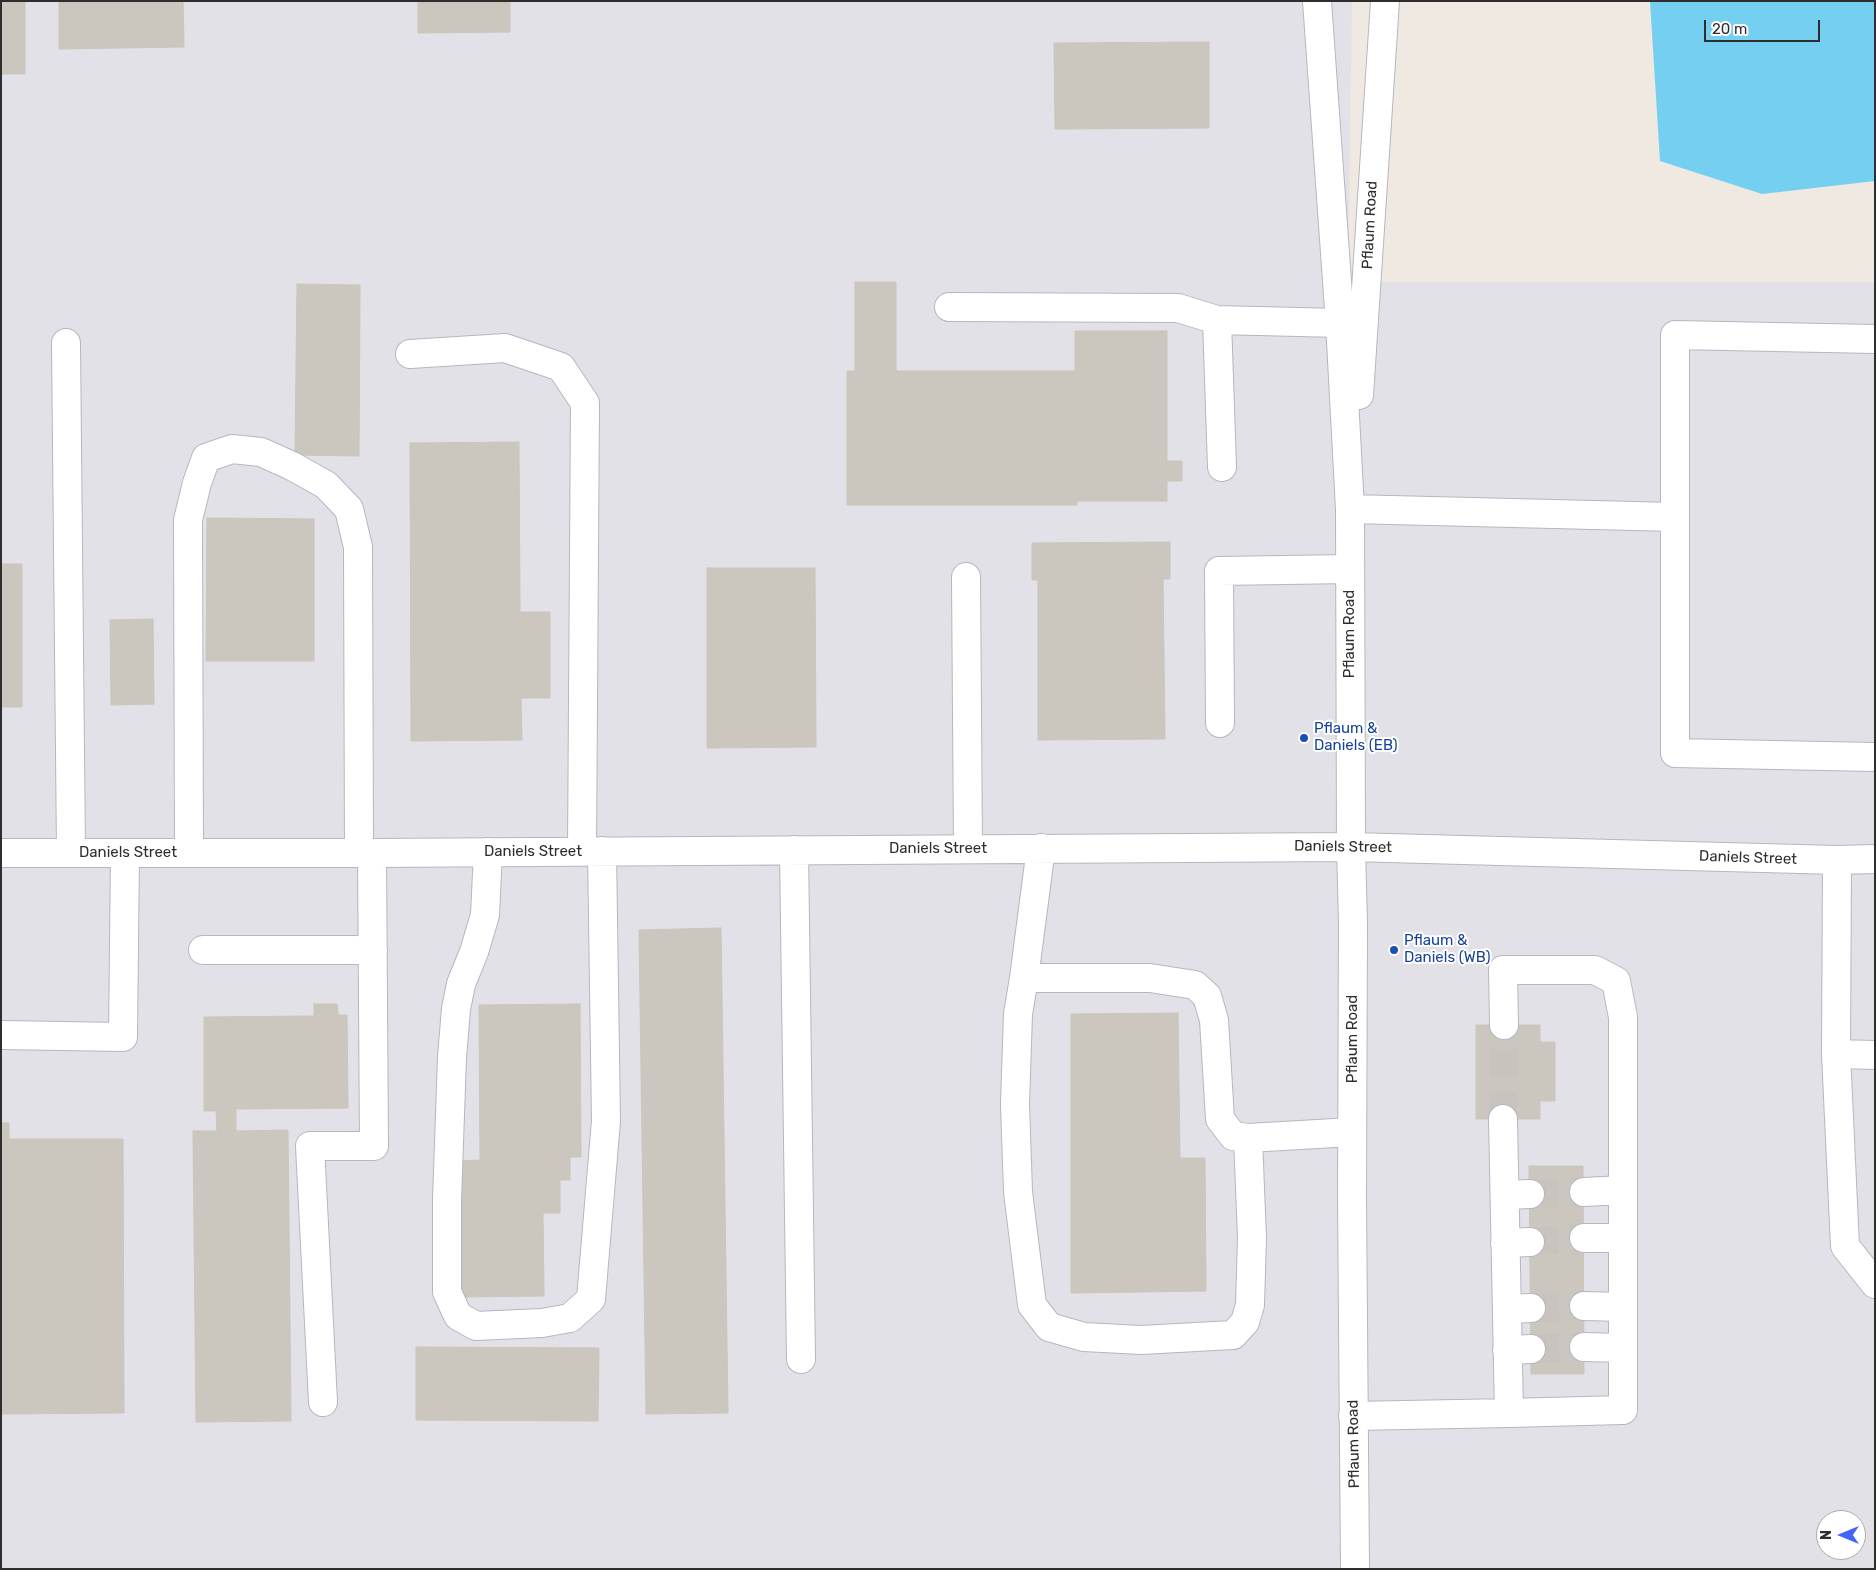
<!DOCTYPE html>
<style>
body{margin:0}
#map{position:relative;width:1876px;height:1570px;overflow:hidden;background:#efe9e1;font-family:Rubik,sans-serif}
canvas{display:block}
.frame{position:absolute;inset:0;border:2px solid #2e2e2e;pointer-events:none}
.north{position:absolute;left:1816px;top:1510px;width:50px;height:50px;box-sizing:border-box;background:#fff;border:1px solid #ababab;border-radius:50%;rotate:270deg;font-size:14px;font-weight:700;line-height:20px;text-align:center;color:#2e2e2e}
.north::after{content:'';display:block;margin:auto;width:18px;height:22px;background:#4264fb;clip-path:polygon(50% 0,100% 100%,50% 72%,0 100%)}
.scale{position:absolute;left:1704px;top:20px;width:116px;height:22px;box-sizing:border-box;border:2px solid #2e2e2e;border-top:0;padding-left:6px;font-size:15px;line-height:18px;white-space:nowrap;color:#2e2e2e;-webkit-text-stroke:4px #fff;paint-order:stroke}
</style>
<div id="map">
<canvas width="1876" height="1570"></canvas>
<div class="frame"></div>
<div class="north">N</div>
<div class="scale">20 m</div>
</div>
<script>
const ctx = document.querySelector('canvas').getContext('2d');
ctx.lineJoin = 'round';
function fillPath(path, color) { ctx.fillStyle = color; ctx.fill(path, 'evenodd'); }
const shape = rows => new Path2D(rows.map(r => 'M' + r).join(''));
function trace(path, color, width, dash) { ctx.strokeStyle = color; ctx.lineWidth = width; ctx.lineCap = dash ? 'butt' : 'round'; ctx.setLineDash(dash || []); ctx.stroke(path); }
function write(font, color, halo, rows, align = 'center') {
  ctx.font = font + ' Rubik,sans-serif'; ctx.lineWidth = 4; ctx.setLineDash([]); ctx.textBaseline = 'middle'; ctx.strokeStyle = halo; ctx.fillStyle = color; for (const [text, x, y, turn = 0] of rows) {
    ctx.save(); ctx.translate(x, y); ctx.rotate((+turn || 0) * Math.PI / 180); ctx.textAlign = isNaN(turn) ? turn : align; if (halo) ctx.strokeText(text, 0, 0); ctx.fillText(text, 0, 0); ctx.restore();
  }
}
fillPath(shape([
 [1,1,1352,1,1348,282,1875,282,1875,1569,1,1569],
 [1826,1520,1856,1520,1856,1550,1826,1550]
]), '#e3e1e8');
fillPath(shape([
 [1650,1,1875,1,1875,181,1762,194,1660,161]
]), '#75cff0');
const building = shape([
 [1,1,25,1,25,74,1,74,1,1],
 [59,1,183,1,184,47,59,49,59,1],
 [418,1,510,1,510,32,418,33,418,1],
 [1209,42,1209,128,1055,129,1054,43,1209,42],
 [855,282,896,282,896,371,1075,371,1075,331,1167,331,1167,461,1182,461,1182,481,1167,481,1167,501,1077,501,1077,505,847,505,847,371,855,371,855,282],
 [297,284,360,285,359,456,295,455,297,284],
 [519,442,520,612,550,612,550,698,521,698,522,740,411,741,410,443,519,442],
 [207,518,314,519,314,661,206,661,207,518],
 [1170,542,1170,579,1163,579,1165,739,1038,740,1038,580,1032,580,1032,543,1170,542],
 [1,564,22,564,22,707,1,707,1,564],
 [707,568,815,568,816,747,707,748,707,568],
 [153,619,154,704,111,705,110,620,153,619],
 [721,928,728,1413,646,1414,639,930,721,928],
 [314,1004,337,1004,338,1015,347,1015,348,1108,236,1109,236,1131,288,1130,291,1421,196,1422,193,1131,217,1131,216,1111,204,1111,204,1017,314,1016,314,1004],
 [580,1004,581,1157,570,1157,570,1180,560,1180,560,1213,543,1213,544,1296,460,1297,459,1161,480,1160,479,1005,580,1004],
 [1178,1013,1180,1158,1205,1158,1206,1291,1071,1293,1071,1014,1178,1013],
 [1476,1025,1540,1025,1540,1042,1555,1042,1555,1101,1540,1101,1540,1119,1476,1119,1476,1025],
 [1,1123,9,1123,9,1139,123,1139,124,1413,1,1414,1,1123],
 [1529,1166,1583,1166,1584,1374,1531,1374,1529,1166],
 [416,1347,599,1348,598,1421,416,1420,416,1347]
]);
fillPath(building, '#cbc7bf');
trace(building, '#cbc5ba', 1);
trace(shape([
 [1503,1119,1504,1025],
 [1530,1194,1584,1192],
 [1530,1242,1584,1238],
 [1531,1308,1584,1306],
 [1531,1349,1584,1347]
]), '#c8c4bd', 28, [28, 14]);
const minor = shape([
 [1317,1,1340,323,1350,509,1351,847,1353,923,1352,1198,1355,1569],
 [949,307,1178,308,1217,320,1340,323],
 [1217,320,1222,467],
 [1875,339,1675,335,1675,753,1875,757],
 [66,343,71,853],
 [410,354,505,348,561,367,585,403,582,851],
 [1359,395,1385,1],
 [1350,509,1675,517],
 [966,577,968,849],
 [1220,723,1219,571,1350,569],
 [794,850,801,1359],
 [488,852,485,915,474,952,461,984,456,1009,452,1057,447,1200,447,1292,458,1316,476,1326,542,1323,570,1318,591,1299,606,1121,602,851],
 [1,853,372,853,1351,847,1837,860,1875,859],
 [189,853,188,520,197,483,206,458,232,449,261,452,292,466,326,485,349,509,358,547,359,853],
 [1837,860,1836,1054,1845,1246,1875,1284],
 [203,950,373,950],
 [1024,978,1041,848],
 [1,1035,123,1037,125,853],
 [1836,1054,1875,1055],
 [1503,1119,1509,1413,1623,1410,1623,1017,1616,981,1595,970,1503,970,1504,1025],
 [1248,1138,1252,1238,1250,1305,1245,1322,1233,1335,1141,1340,1084,1337,1049,1327,1032,1305,1018,1192,1015,1104,1018,1014,1024,978,1150,978,1195,985,1207,996,1214,1020,1220,1119,1233,1136,1248,1138,1352,1132],
 [1584,1192,1623,1190],
 [1505,1195,1530,1194],
 [1584,1238,1623,1238],
 [1505,1243,1530,1242],
 [1584,1306,1623,1307],
 [1507,1309,1531,1308],
 [1584,1347,1623,1348],
 [1507,1350,1531,1349],
 [323,1402,310,1146,374,1146,372,853],
 [1353,1416,1509,1413]
]);
trace(minor, '#b4b7c1', 30);
trace(minor, '#fff', 28);
for (const [x, y, r, color] of [
 [1304,738,5,"#1a4fb4"],
 [1394,950,5,"#1a4fb4"]
]) { const dot = new Path2D(); dot.arc(x, y, r, 0, 2 * Math.PI); ctx.fillStyle = color; ctx.fill(dot); trace(dot, '#fff', 2); }
write('15px', '#2e2e2e', '#fff', [
 ["Pflaum Road",1370,225,-87],
 ["Pflaum Road",1350,634,-90],
 ["Daniels Street",1343,847,1],
 ["Daniels Street",938,849],
 ["Daniels Street",533,852],
 ["Daniels Street",128,853],
 ["Daniels Street",1748,858,2],
 ["Pflaum Road",1353,1039,-90],
 ["Pflaum Road",1354,1444,-91]
]);
write('15px', '#164399', '#fff', [
 ["Pflaum &",1314,729],
 ["Daniels (EB)",1314,746],
 ["Pflaum &",1404,941],
 ["Daniels (WB)",1404,958]
], 'left');
</script>
